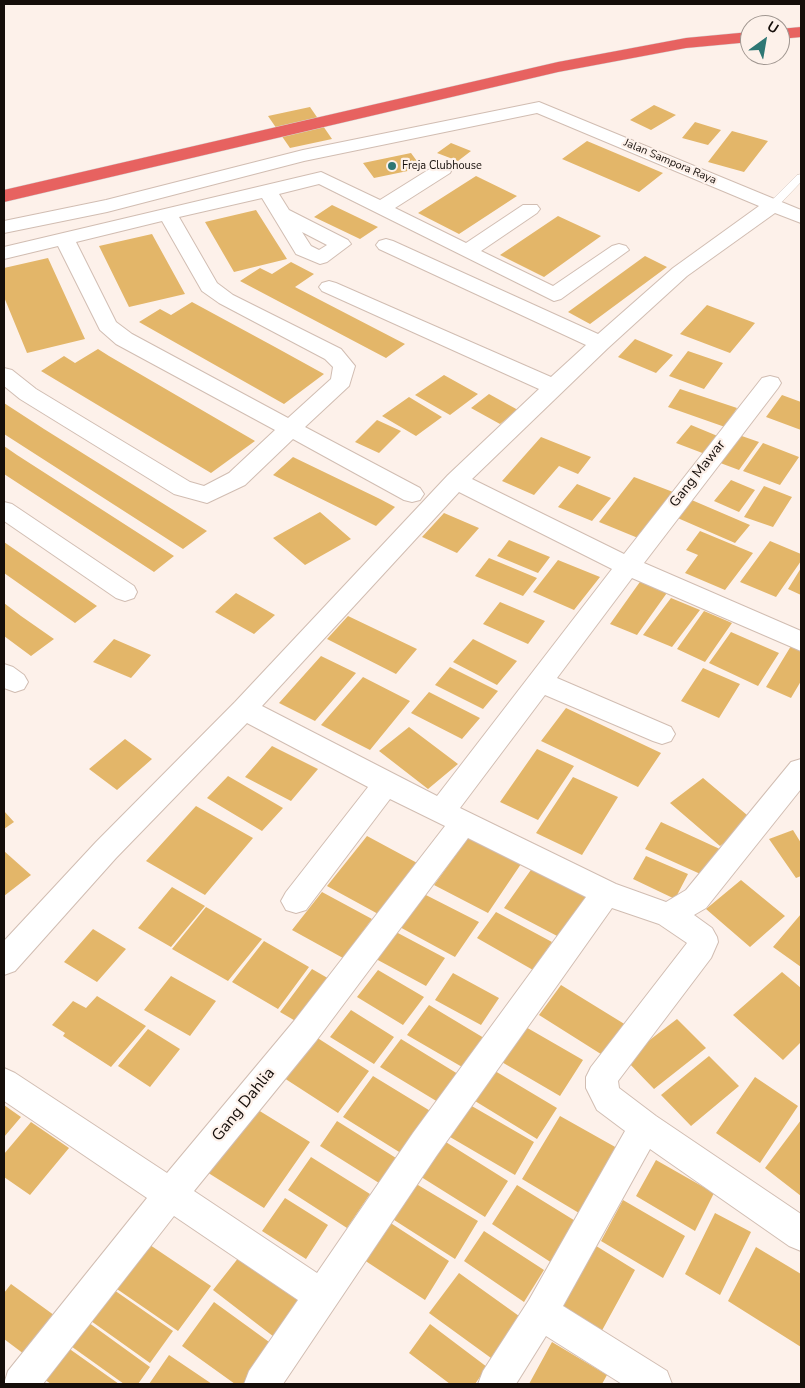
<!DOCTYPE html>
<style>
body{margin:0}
#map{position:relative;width:805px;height:1388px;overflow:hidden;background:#fdf1ea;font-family:"Nunito Sans",sans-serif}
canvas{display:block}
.frame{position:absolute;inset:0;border:5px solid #150e0a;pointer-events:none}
.north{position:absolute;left:740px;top:15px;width:50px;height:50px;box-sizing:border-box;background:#fdf1ea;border:1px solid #a09690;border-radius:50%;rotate:32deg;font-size:14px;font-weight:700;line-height:20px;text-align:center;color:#150e0a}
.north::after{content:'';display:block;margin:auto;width:18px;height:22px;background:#2e7774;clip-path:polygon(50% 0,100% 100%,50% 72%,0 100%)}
</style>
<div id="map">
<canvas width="805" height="1388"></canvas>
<div class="frame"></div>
<div class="north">U</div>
</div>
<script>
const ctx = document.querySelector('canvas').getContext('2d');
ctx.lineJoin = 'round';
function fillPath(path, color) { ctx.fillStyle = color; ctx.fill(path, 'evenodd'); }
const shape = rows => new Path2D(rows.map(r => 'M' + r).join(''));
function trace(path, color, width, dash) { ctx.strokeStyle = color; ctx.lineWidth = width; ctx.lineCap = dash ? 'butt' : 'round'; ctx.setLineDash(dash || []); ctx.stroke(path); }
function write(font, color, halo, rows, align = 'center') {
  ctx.font = font + ' "Nunito Sans",sans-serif'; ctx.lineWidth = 4.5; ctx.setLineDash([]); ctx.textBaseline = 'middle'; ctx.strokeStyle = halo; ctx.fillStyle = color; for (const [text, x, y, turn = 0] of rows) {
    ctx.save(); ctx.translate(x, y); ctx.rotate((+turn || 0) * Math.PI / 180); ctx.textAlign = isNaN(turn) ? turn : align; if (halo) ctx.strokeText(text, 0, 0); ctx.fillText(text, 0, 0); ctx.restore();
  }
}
fillPath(shape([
 [654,105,676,115,651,130,630,120],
 [310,107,332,139,290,148,268,116],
 [695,122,721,130,708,145,682,138],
 [732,131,768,141,744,172,708,162],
 [587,141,663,173,639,192,562,159],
 [451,143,471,151,458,161,437,153],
 [411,153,422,168,374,178,363,163],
 [476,176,517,196,459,234,418,213],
 [332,205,378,227,360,239,314,217],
 [256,210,287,259,234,272,205,222],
 [558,216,601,236,544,277,500,255],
 [152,234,185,294,129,307,99,246],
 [645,256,667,267,590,324,568,312],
 [48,258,85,339,27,353,4,297,4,268],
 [291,262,314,274,295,287,405,344,386,358,240,281,260,268,272,274],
 [192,302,275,347,324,374,284,404,139,322,160,309,171,315],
 [707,305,755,323,730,353,680,334],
 [635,339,673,355,656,373,618,357],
 [98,349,109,356,255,441,211,473,41,371,64,356,75,363],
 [688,351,723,363,704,389,669,376],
 [444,375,478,394,450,415,415,395],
 [680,389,737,408,725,427,668,407],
 [489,394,518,410,500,424,471,408],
 [782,395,801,402,801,430,766,417],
 [409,397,442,417,416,436,382,416],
 [4,403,44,429,207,531,183,549,4,434],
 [377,420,401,431,379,453,355,442],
 [691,425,720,437,705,454,676,443],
 [736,434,759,442,739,470,715,461],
 [541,437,591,457,578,474,559,466,534,495,502,481],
 [763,443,799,457,780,485,743,471],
 [4,446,17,455,174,556,154,572,4,474],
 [293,457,380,499,395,507,376,526,273,475],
 [634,477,673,492,638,538,599,522],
 [731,480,755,490,739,512,714,501],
 [577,484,611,498,592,521,558,507],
 [764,486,792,497,773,527,744,517],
 [687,498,750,525,735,543,673,516],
 [320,512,351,539,305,565,273,538],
 [444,513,479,528,457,553,422,537],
 [700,531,753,553,725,590,685,573,698,555,686,550],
 [509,540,550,557,538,573,497,556],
 [770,541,801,554,801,561,776,597,740,582],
 [4,542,81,595,97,606,75,623,4,573],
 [489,558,537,578,523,596,475,576],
 [558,560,600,577,574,610,533,592],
 [801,568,801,595,788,589],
 [642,579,669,590,637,635,610,624],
 [236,593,275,615,254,634,215,612],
 [671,598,700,610,672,647,643,635],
 [500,602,545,621,528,644,483,624],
 [4,603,21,616,54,639,31,656,4,636],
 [704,611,732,623,705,662,677,649],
 [348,616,417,649,396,674,327,639],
 [731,632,779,653,758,686,709,663],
 [114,639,151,655,131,678,93,662],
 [473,639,517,661,497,685,453,662],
 [791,646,801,651,801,681,791,698,766,687],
 [321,656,356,673,315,721,279,703],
 [450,667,498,691,483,709,435,685],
 [703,668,740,684,719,718,681,701],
 [363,677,410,701,370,750,321,725],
 [429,692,480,718,462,739,411,713],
 [566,708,661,753,638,787,541,741],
 [409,727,458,764,428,789,379,751],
 [125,739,152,759,117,790,89,769],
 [272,746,318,769,291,801,245,777],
 [537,749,574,766,538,820,500,802],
 [228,776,283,808,262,831,207,798],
 [573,777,618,797,582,855,536,833],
 [703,778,753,820,720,846,670,803],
 [196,806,253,838,205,895,146,861],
 [4,811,14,822,4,829],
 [661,822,722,850,707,877,645,849],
 [793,830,801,843,801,876,796,878,769,839],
 [367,836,419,864,380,915,327,886],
 [468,838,521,864,488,913,434,885],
 [4,851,31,875,4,896],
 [646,856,688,874,675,899,633,879],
 [533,867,587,895,559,937,504,908],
 [741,880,785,916,750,947,706,909],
 [172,887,205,906,171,947,138,928],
 [322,892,372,919,343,958,292,930],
 [420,892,479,922,455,957,396,925],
 [206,907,262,939,228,981,172,949],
 [496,912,552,942,533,970,477,938],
 [801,914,801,967,773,947],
 [93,929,126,949,97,982,64,962],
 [396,932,445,958,426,986,376,959],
 [264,941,309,967,278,1009,232,982],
 [312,969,331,980,299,1023,280,1012],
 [378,970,424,997,403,1025,357,997],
 [782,972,801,988,801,1042,783,1060,733,1015],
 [453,973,499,998,481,1025,435,1000],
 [171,976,216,1001,190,1036,144,1010],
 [561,985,626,1025,604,1056,539,1015],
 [97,996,146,1026,111,1067,63,1036,65,1033,52,1025,73,1001,86,1008],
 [429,1005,489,1041,469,1071,407,1035],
 [351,1010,394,1037,374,1064,330,1037],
 [677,1019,706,1048,654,1089,625,1059],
 [524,1026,583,1060,560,1096,500,1061],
 [148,1029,180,1049,150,1087,118,1066],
 [316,1037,369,1071,338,1113,284,1078],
 [401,1039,458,1074,438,1102,380,1067],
 [709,1056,739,1086,691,1126,661,1095],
 [495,1071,557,1108,537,1139,475,1101],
 [373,1076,432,1112,404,1155,343,1117],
 [755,1077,798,1106,760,1163,716,1133],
 [4,1105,21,1117,4,1137],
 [250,1105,310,1142,264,1208,202,1169],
 [470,1105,534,1142,515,1175,450,1137],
 [560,1116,617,1148,579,1213,522,1179],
 [801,1120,801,1196,765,1168],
 [337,1121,396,1158,379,1183,320,1146],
 [31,1122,69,1148,30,1195,4,1177,4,1154],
 [441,1139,508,1181,485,1217,418,1175],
 [311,1157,370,1194,347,1228,288,1190],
 [656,1160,714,1193,695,1231,636,1196],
 [413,1182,478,1221,455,1259,391,1218],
 [517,1185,577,1222,552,1263,492,1224],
 [285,1198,328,1225,306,1259,262,1231],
 [623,1200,685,1236,663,1278,601,1241],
 [715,1213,751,1232,720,1295,685,1274],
 [386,1220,449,1261,425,1300,361,1258],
 [484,1231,544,1270,524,1302,464,1261],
 [147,1243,211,1286,178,1331,114,1287],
 [593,1244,635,1270,599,1336,556,1309],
 [756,1247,801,1274,801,1347,728,1301],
 [243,1252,308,1300,278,1340,213,1290],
 [459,1273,519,1316,491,1358,429,1313],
 [11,1284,58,1318,28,1357,4,1339,4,1293],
 [114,1290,173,1331,150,1363,91,1321],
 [214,1302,276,1347,250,1384,235,1384,182,1346],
 [85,1320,150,1367,138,1384,124,1384,68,1344],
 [430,1324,487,1367,475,1384,450,1384,409,1353],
 [552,1342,607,1375,602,1384,529,1384],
 [64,1345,119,1384,51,1384,41,1377],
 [169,1355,212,1384,149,1384]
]), '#e3b669');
const service = shape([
 [801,174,801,182,776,208,768,208,768,204,797,175,801,174]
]);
const minor = shape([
 [539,102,801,210,801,223,775,213,687,276,608,348,472,479,624,554,762,378,770,376,778,378,781,383,778,388,644,563,801,631,801,651,632,578,557,678,671,727,675,734,671,741,662,744,653,741,545,695,460,808,616,884,666,902,686,890,791,762,801,759,801,789,706,908,694,915,712,928,717,937,718,942,711,958,618,1081,619,1088,656,1116,801,1214,801,1251,789,1246,650,1149,563,1306,667,1371,672,1384,622,1384,546,1336,516,1384,478,1384,483,1371,529,1300,625,1131,597,1110,586,1088,586,1077,591,1067,687,943,659,924,612,908,437,1155,283,1384,244,1384,249,1371,298,1300,174,1216,43,1384,4,1384,8,1371,147,1198,4,1101,4,1068,15,1073,167,1173,294,1021,445,826,390,799,306,910,296,913,286,910,281,901,286,892,368,787,247,723,116,858,15,971,4,975,4,941,96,842,235,702,448,475,539,389,322,291,319,287,322,283,329,281,336,283,551,377,586,345,379,249,376,245,379,241,386,239,393,241,598,334,673,268,759,206,537,113,304,161,107,212,4,233,4,221,106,200,303,150,539,102],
 [459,492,612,569,437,796,262,706,459,492],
 [468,838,586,897,413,1133,317,1273,194,1191,316,1041,468,838],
 [443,163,450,165,452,169,450,173,395,208,466,243,523,205,537,205,540,209,537,213,481,251,553,286,612,246,619,244,626,246,629,250,561,299,554,301,319,184,279,194,289,210,348,240,351,244,327,262,320,264,296,254,262,198,179,217,217,283,233,295,341,349,355,366,349,386,305,427,420,488,424,494,420,500,412,502,404,500,293,439,245,485,207,503,174,494,20,399,4,386,4,368,12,370,36,389,190,482,204,486,229,473,275,430,116,344,100,330,58,246,4,259,4,247,321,172,380,200,436,165,443,163],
 [162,221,202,291,219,303,325,359,333,367,331,379,288,418,132,334,116,322,76,242,162,221],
 [302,232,327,245,319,250,311,246,302,232],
 [4,502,12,504,134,586,137,592,134,598,125,601,116,598,4,521,4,502],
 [4,664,13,667,24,675,28,682,24,689,15,692,4,688,4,664]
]);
const motorway = shape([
 [801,27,801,37,780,39,780,29,801,27],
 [750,32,750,42,686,48,558,72,4,202,4,190,558,62,686,38,750,32]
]);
trace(service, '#d1bdb2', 1);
trace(minor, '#d1bdb2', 2);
trace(motorway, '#d5d4d3', 1);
fillPath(service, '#fff');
fillPath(minor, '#fff');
fillPath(motorway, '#e76260');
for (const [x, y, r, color] of [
 [392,166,5,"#2e7774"]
]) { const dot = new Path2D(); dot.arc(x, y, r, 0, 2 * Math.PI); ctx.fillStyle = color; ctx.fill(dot); trace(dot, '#fdf1ea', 2); }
write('11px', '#150e0a', '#fdf1ea', [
 ["Jalan Sampora Raya",670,162,23]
]);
write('11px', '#150e0a', '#fdf1ea', [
 ["Freja Clubhouse",402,166]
], 'left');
write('14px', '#150e0a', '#fdf1ea', [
 ["Gang Mawar",698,474,-52]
]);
write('16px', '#150e0a', '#fdf1ea', [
 ["Gang Dahlia",244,1105,-51]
]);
</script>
